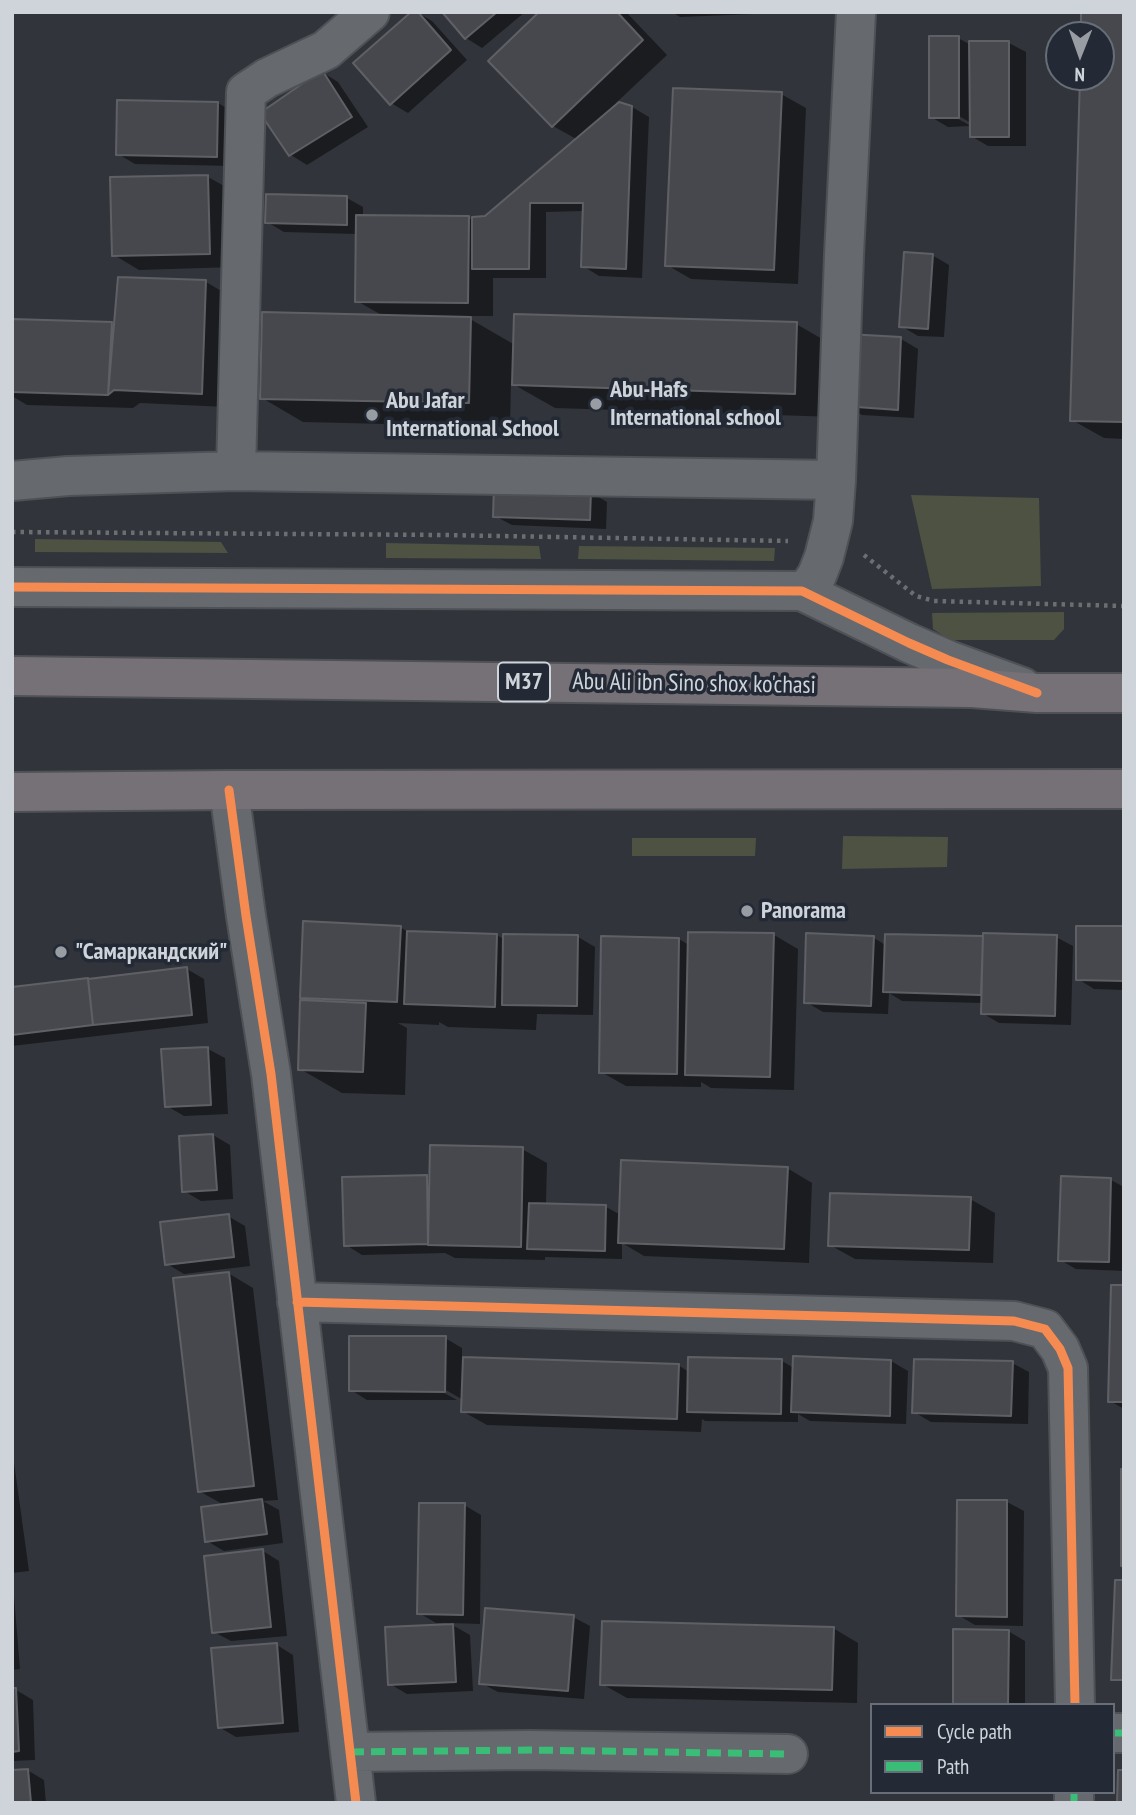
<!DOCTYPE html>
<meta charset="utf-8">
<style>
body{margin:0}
#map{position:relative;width:1136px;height:1815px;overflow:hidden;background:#31353b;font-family:"PT Sans Narrow",sans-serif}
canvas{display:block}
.frame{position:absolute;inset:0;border:14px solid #cfd4db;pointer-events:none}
.legend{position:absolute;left:870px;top:1703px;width:245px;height:91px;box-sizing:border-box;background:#232a35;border:2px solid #686e77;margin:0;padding:9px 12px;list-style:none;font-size:21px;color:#cfd4db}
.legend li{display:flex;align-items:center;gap:14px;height:35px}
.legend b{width:35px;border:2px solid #686e77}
.north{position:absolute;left:1045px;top:21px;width:70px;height:70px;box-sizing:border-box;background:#232a35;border:2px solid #686e77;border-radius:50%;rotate:181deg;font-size:19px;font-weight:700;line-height:28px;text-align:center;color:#cfd4db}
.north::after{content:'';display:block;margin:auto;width:24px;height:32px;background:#989ca3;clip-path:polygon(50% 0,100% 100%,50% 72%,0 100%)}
</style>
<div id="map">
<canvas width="1136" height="1815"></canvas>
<div class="frame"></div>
<ul class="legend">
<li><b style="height:9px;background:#f68b52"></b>Cycle path</li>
<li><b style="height:9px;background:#3abd76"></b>Path</li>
</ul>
<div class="north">N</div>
</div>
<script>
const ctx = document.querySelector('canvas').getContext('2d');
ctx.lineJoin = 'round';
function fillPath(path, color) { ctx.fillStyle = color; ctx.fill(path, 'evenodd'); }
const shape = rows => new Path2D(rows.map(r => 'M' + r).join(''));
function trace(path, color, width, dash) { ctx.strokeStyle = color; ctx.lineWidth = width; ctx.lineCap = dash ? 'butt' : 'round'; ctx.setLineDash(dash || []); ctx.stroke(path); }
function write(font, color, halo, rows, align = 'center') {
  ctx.font = font + ' "PT Sans Narrow",sans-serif'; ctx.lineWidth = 7; ctx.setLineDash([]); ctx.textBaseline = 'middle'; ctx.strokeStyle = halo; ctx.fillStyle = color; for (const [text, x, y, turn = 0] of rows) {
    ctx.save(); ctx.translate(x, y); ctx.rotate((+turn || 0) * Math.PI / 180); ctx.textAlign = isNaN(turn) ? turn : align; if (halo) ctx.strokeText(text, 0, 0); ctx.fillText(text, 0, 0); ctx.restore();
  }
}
fillPath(shape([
 [911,495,1039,498,1041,586,932,589],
 [35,539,221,542,228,553,35,552],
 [386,543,539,546,541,559,386,558],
 [579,546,775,548,774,561,578,559],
 [1064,612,1064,629,1054,640,950,640,933,629,932,613],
 [843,836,948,837,947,867,842,869],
 [632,838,756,838,755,856,632,856]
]), '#4d5242');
fillPath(shape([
 [417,12,432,21,467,60,408,113,391,103],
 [444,12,525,12,482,48,466,38],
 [541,12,626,12,667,55,616,103,632,107,649,117,642,278,599,276,583,266,584,211,546,212,546,278,493,278,493,316,465,316,515,345,796,324,838,348,836,417,555,408,511,383,510,427,303,422,262,398,385,317,357,301,357,234,284,232,267,222,347,198,363,207,363,217,469,218,474,221,485,218,578,140,553,126],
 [672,12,804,12,680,17],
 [1124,12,1124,439,1104,438,1072,420,1082,77,1101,77,1101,35,1083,35],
 [958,38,971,45,1009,43,1026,52,1026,146,988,146,971,136,971,123,952,112,951,115,971,126,948,127,931,117],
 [322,72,338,82,368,127,307,165,291,155],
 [781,94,806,108,798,284,691,279,667,265],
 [218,103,235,113,234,166,135,164,118,154],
 [208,177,233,191,234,267,139,270,114,255],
 [932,255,949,265,944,337,918,336,901,326],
 [206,282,230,296,226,407,140,403,133,408,27,405,12,396,12,321,112,323,115,325],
 [901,339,918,349,914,418,862,415,845,405],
 [590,492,607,502,606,529,512,525,495,516],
 [400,927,410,933,497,935,505,940,578,937,595,947,593,1015,537,1014,536,1030,448,1027,439,1022,439,1025,398,1023,407,1028,405,1095,342,1093,300,1069,311,1002,302,997],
 [1124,928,1124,990,1094,989,1078,979],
 [774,935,798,949,794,1090,711,1088,701,1082,701,1087,626,1086,601,1072,679,939,689,945],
 [1056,937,1073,946,1071,1025,999,1023,982,1013,983,1003,902,1001,889,993,888,1014,823,1012,806,1002,874,938,887,946],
 [187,969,204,979,208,1023,12,1046,12,989],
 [208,1049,225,1058,228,1114,184,1116,167,1106],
 [213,1135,230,1145,233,1199,201,1201,184,1191],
 [522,1149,547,1163,546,1205,606,1207,621,1215,787,1168,812,1183,809,1263,644,1256,622,1243,622,1259,545,1257,545,1260,455,1258,445,1253,362,1255,346,1245,426,1176,431,1179],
 [1111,1180,1124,1187,1124,1271,1076,1269,1060,1260],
 [970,1199,995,1213,993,1263,855,1259,830,1245],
 [228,1216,245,1226,250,1266,184,1274,167,1264],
 [228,1273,253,1288,278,1500,263,1501,279,1510,283,1543,224,1551,207,1541,224,1505,199,1491],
 [1124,1287,1124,1409,1110,1401],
 [445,1338,462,1348,462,1358,678,1365,689,1372,782,1361,794,1368,795,1358,891,1361,908,1371,906,1424,810,1421,798,1414,798,1422,705,1421,702,1419,701,1432,487,1425,462,1411,463,1400,439,1386,437,1389,457,1400,367,1400,351,1390],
 [1012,1363,1029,1372,1028,1424,931,1422,914,1412],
 [12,1448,29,1571,12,1573],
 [1007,1502,1024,1511,1023,1626,975,1625,958,1615],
 [464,1505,481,1515,480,1624,449,1623,470,1635,473,1691,407,1694,390,1684,447,1626,447,1623,436,1623,419,1613],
 [263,1551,279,1561,287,1636,231,1641,214,1632],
 [12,1595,14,1596,20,1669,12,1670],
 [573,1617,590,1626,584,1699,498,1692,481,1683],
 [833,1628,858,1643,857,1703,627,1698,602,1684],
 [1008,1631,1025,1641,1025,1705,955,1705],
 [277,1645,293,1655,299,1732,236,1737,219,1727],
 [12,1690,16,1690,33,1700,35,1760,12,1761],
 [27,1770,44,1780,46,1803,12,1803]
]), '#0007');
const building = shape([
 [411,12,418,12,451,50,390,105,353,63,411,12],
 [442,12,497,12,465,39,442,12],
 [539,12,617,12,643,40,552,127,488,61,539,12],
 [1081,12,1124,12,1124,422,1070,421,1080,77,1101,77,1101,35,1081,35,1081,12],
 [929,36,959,36,959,118,929,118,929,36],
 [969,41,1009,41,1009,137,970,137,969,41],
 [322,70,352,117,289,156,260,113,322,70],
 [673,88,782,92,774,270,665,266,673,88],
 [117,100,218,102,217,157,116,155,117,100],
 [619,102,632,106,626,269,581,267,583,203,530,203,529,269,472,269,472,217,485,216,619,102],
 [208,175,210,254,112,256,110,177,208,175],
 [266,194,347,196,347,225,265,223,266,194],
 [356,215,469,216,468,303,355,302,356,215],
 [904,252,933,254,928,329,899,327,904,252],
 [118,277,206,280,202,394,114,390,108,395,118,277],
 [262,312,471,317,469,403,260,399,262,312],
 [514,314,797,322,795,394,512,385,514,314],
 [12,319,112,322,108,395,12,392,12,319],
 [847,334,901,337,898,410,843,406,847,334],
 [494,486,591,490,590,520,493,517,494,486],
 [303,921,401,926,397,1002,300,998,303,921],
 [1076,926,1124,926,1124,981,1076,980,1076,926],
 [407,931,497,934,495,1007,404,1004,407,931],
 [688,932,774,933,770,1077,685,1075,688,932],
 [806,933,874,936,871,1006,804,1003,806,933],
 [983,933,1057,935,1055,1016,981,1014,983,933],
 [503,934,578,935,577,1006,502,1005,503,934],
 [885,934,983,936,981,995,883,992,885,934],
 [601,936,679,938,677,1074,599,1073,601,936],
 [187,967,192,1015,93,1025,88,979,187,967],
 [88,978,93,1025,12,1035,12,987,88,978],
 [300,1000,366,1003,363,1072,298,1070,300,1000],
 [208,1047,211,1105,165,1107,161,1049,208,1047],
 [213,1134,217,1190,182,1192,179,1136,213,1134],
 [430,1145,523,1147,521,1247,428,1245,430,1145],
 [621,1160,788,1167,784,1249,618,1243,621,1160],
 [427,1175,428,1244,344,1246,342,1177,427,1175],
 [1061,1176,1111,1178,1109,1262,1058,1261,1061,1176],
 [830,1193,971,1197,969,1250,828,1246,830,1193],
 [529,1203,606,1205,605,1251,527,1249,529,1203],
 [229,1214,234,1257,165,1265,160,1222,229,1214],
 [229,1272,254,1486,198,1492,173,1278,229,1272],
 [1111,1285,1124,1285,1124,1402,1108,1402,1111,1285],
 [349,1336,446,1336,445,1392,349,1391,349,1336],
 [793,1356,891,1360,890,1416,791,1412,793,1356],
 [463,1357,679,1364,677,1419,461,1412,463,1357],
 [688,1357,782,1359,781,1414,687,1412,688,1357],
 [914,1359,1013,1361,1011,1416,912,1413,914,1359],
 [1121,1469,1124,1469,1124,1566,1121,1566,1121,1469],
 [262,1499,267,1534,205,1542,201,1507,262,1499],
 [957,1500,1007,1500,1007,1617,956,1616,957,1500],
 [419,1503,465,1503,463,1615,417,1614,419,1503],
 [263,1549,271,1627,212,1633,204,1556,263,1549],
 [1115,1580,1124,1580,1124,1680,1111,1680,1115,1580],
 [485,1608,574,1615,568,1691,479,1684,485,1608],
 [602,1621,834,1627,832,1690,600,1685,602,1621],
 [453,1624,456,1682,388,1685,385,1627,453,1624],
 [953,1629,1009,1630,1008,1705,953,1705,953,1629],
 [277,1643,283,1723,218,1728,211,1648,277,1643],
 [12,1688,16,1688,19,1751,12,1752,12,1688],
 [28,1769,31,1803,12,1803,12,1770,28,1769],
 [1118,1770,1124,1770,1124,1803,1117,1803,1118,1770]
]);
fillPath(building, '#47484d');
trace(building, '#5f6065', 2);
const minor = shape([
 [236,471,246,92,267,78,326,50,370,12],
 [12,481,68,476,236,471,836,480],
 [12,587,802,591,909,643,948,660,1022,687],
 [802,591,811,584,817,575,824,557,833,521,836,480,844,255,856,12],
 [229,790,246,916,271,1074,356,1803],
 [297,1302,1014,1321,1045,1329,1060,1349,1068,1368,1075,1705],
 [1113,1733,1124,1733],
 [350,1752,530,1750,788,1754],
 [1074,1803,1074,1792]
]);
const major = shape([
 [12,676,972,688,1037,693,1124,693],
 [12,792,229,790,1124,789]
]);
trace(minor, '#4e5156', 42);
trace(major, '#4e5156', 42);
trace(shape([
 [12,532,442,535,788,541],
 [864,555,916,596,934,601,1124,606]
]), '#6c6e72', 4.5, [3.5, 5]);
trace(minor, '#66696d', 38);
trace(major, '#767177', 38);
trace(shape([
 [1113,1733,1124,1733],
 [350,1752,530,1750,788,1754],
 [1074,1803,1074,1792]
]), '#3abd76', 7, [14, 7]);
trace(shape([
 [12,587,802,591,909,643,948,660,1037,693],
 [229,790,246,916,271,1074,356,1803],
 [297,1302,1014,1321,1045,1329,1060,1349,1068,1368,1075,1705]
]), '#f68b52', 9);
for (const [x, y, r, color] of [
 [596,404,7,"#989ca3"],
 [372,415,7,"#989ca3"],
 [747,911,7,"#989ca3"],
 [61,952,7,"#989ca3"]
]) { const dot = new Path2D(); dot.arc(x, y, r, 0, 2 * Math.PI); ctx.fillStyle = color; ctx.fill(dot); trace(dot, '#232a35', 2.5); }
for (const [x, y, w] of [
 [524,682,52]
]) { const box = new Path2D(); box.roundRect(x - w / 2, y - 19.5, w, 39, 5); ctx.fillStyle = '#232a35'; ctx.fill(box); trace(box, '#cfd4db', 2); }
write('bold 23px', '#cfd4db', null, [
 ["M37",524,682]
]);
write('bold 24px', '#cfd4db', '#232a35', [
 ["Abu-Hafs",610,390],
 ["International school",610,418],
 ["Abu Jafar",386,401],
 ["International School",386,429],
 ["Panorama",761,911],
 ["\"Самаркандский\"",75,952]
], 'left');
write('24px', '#cfd4db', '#232a35', [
 ["Abu Ali ibn Sino shox ko'chasi",694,684,1]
]);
</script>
